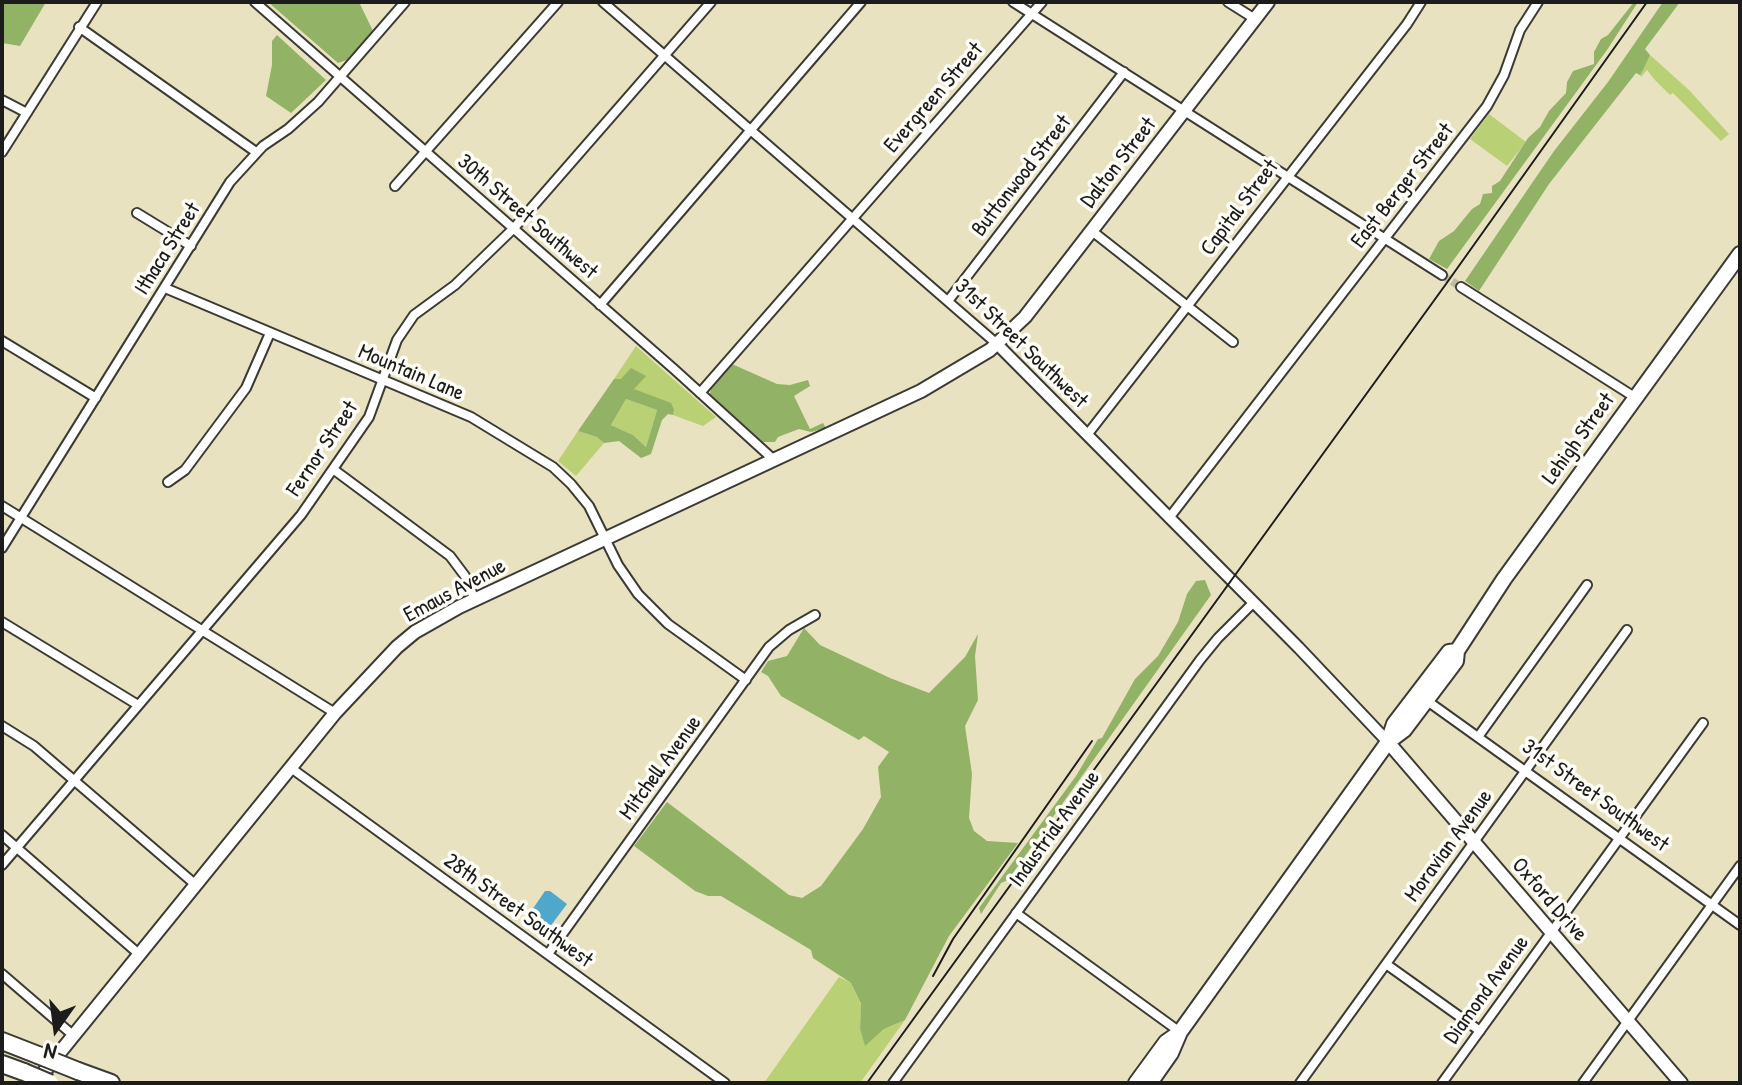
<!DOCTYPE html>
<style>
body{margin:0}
#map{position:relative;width:1742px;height:1085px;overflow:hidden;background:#e9e2c1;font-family:"Patrick Hand",sans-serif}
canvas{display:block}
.frame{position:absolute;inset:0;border:4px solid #1c1c1c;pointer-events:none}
.north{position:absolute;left:16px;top:989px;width:80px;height:80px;-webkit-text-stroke:6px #fdfcf7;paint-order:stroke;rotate:194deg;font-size:22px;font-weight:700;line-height:32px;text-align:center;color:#1c1c1c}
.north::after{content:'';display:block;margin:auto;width:28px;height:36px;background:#1c1c1c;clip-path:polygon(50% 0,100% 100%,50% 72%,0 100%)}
</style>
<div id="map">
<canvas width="1742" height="1085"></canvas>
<div class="frame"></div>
<div class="north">N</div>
</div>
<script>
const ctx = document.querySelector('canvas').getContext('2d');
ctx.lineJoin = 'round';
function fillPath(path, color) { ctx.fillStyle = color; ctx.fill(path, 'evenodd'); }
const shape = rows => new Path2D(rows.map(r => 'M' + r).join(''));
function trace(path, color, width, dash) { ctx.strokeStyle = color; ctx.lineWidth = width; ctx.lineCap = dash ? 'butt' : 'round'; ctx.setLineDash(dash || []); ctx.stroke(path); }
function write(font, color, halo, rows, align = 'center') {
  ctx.font = font + ' "Patrick Hand",sans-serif'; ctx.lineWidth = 7; ctx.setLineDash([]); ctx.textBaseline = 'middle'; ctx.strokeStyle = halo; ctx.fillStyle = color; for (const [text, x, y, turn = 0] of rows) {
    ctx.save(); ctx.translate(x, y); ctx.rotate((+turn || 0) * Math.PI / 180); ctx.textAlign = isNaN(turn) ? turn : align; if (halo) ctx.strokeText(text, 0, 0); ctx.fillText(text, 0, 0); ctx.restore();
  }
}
fillPath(shape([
 [1650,55,1689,90,1729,134,1721,141,1673,93,1670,95,1654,79,1647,70,1641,77,1640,75],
 [1489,114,1526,142,1507,166,1470,139],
 [636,346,673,379,716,417,703,426,673,415,674,410,633,389,621,379,614,379],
 [626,399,657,410,646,447,633,435,611,425],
 [578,431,598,437,604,443,576,476,558,461],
 [839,977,851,983,861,1005,860,1029,865,1045,884,1029,905,1020,860,1083,764,1083]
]), '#b9d074');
fillPath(shape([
 [2,2,46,2,20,46,2,43],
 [268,2,359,2,373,31,347,60,338,63],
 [1634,2,1638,2,1607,50,1447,269,1429,259,1439,241,1454,231,1472,209,1480,204,1483,194,1492,193,1492,186,1500,181,1528,138,1540,127,1549,111,1566,93,1567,82,1573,71,1594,64,1594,52,1601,39,1608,35],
 [1663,2,1680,2,1645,49,1650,55,1644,68,1640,75,1636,73,1549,184,1479,291,1465,281,1554,151,1608,82],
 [277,35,326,80,291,113,266,96,272,65,272,41],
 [732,364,777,384,790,385,808,380,810,386,794,396,810,429,823,423,826,428,811,432,799,429,778,437,775,442,763,442,710,394,711,388],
 [631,368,646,376,634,389,671,403,674,410,673,415,668,414,662,420,651,454,641,458,619,441,604,443,597,437,578,431,614,379,621,379],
 [626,399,657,410,646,447,633,435,611,425],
 [1205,580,1211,595,1008,880,1001,883,981,914,979,908,1076,776,1098,739,1102,738,1135,679,1158,656,1178,622,1187,594,1196,581],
 [804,628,820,645,890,678,929,693,965,657,978,634,975,656,978,700,965,726,972,774,969,818,974,831,987,841,1018,843,949,936,905,1020,884,1029,865,1046,860,1029,861,1004,851,983,813,958,811,950,721,896,708,896,695,891,634,846,667,802,789,895,802,898,821,886,863,829,881,797,878,767,889,752,864,736,859,740,781,696,768,676,761,672,768,661,787,656]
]), '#92b266');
fillPath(shape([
 [545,891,550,891,567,904,546,932,538,935,523,923]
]), '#4fa8cc');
trace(shape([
 [1442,275,1461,287]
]), '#c0baa0', 8, [8, 4]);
const minor = shape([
 [255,2,675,370,774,460],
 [603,2,997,344],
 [1013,2,1442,275],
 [1228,2,1255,19],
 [79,27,256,152],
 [2,100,27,113],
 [2,152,97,2],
 [395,186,558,2],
 [137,213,191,246],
 [1092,231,1233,342],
 [1461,287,1636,398],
 [165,288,471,417,553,467,571,484,589,506,618,565,638,594,668,624,746,680],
 [948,301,1124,72],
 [600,305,861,2],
 [2,341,96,398],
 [700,393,1042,2],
 [1087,435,1407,24,1421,2],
 [333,469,450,556,465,576,475,600],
 [168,482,185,470,246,388,270,333],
 [2,506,335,713],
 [1169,518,1487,106,1504,75,1520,30,1538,2],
 [2,548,230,182,263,146,288,129,318,102,405,2],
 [2,622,138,705],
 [1426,700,1740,925],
 [2,726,34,746,196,885],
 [1478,737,1587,585],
 [291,768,725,1083],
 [2,835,140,955],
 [2,865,301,515,369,417,397,340,414,315,455,285,514,228,711,2],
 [1016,913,1180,1032],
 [548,954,769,647,789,630,815,615],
 [1386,964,1480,1031],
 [2,974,74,1036],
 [893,1083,1200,660,1218,638,1253,603],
 [1300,1083,1627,630],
 [1442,1083,1703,723],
 [1583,1083,1740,866]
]);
const tertiary = shape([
 [997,344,1299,648,1388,742]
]);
const secondary = shape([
 [1388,742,1681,1083],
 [35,1083,335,713,397,647,415,632,459,607,921,391,990,350,1025,317,1268,2]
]);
const trunk = shape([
 [1388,742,1404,730,1456,661,1457,651,1504,579,1740,254],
 [1136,1083,1166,1042,1176,1035],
 [1150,1083,1171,1053,1180,1032,1388,742,1394,724,1449,652,1457,651]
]);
const motorway = shape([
 [2,1041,38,1055],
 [2,1064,24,1072],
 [78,1071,111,1083]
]);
trace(minor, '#3b3a35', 12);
trace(tertiary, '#3b3a35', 14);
trace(secondary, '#3b3a35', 16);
trace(trunk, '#3b3a35', 18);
trace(motorway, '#3b3a35', 20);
trace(minor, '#fff', 8);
trace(tertiary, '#fff', 10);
trace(secondary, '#fff', 12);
trace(trunk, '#fff', 14);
trace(motorway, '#fff', 16);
trace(shape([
 [933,976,953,939,1092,741],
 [867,1083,1446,284,1647,2]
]), '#1c1c1c', 2);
const motorwayBridge = shape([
 [38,1055,78,1071],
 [24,1072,50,1083]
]);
trace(motorwayBridge, '#3b3a35', 20, []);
trace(motorwayBridge, '#fff', 16);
write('22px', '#1c1c1c', '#fdfcf7', [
 ["Evergreen Street",934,98,-49],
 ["Dalton Street",1119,163,-52],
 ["Buttonwood Street",1022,176,-52],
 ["East Berger Street",1403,186,-52],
 ["Capital Street",1240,208,-53],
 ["30th Street Southwest",527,217,41],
 ["Ithaca Street",168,249,-58],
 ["31st Street Southwest",1021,344,44],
 ["Mountain Lane",411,373,23],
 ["Lehigh Street",1579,439,-54],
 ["Fernor Street",323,449,-56],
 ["Emaus Avenue",455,591,-28],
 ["Mitchell Avenue",661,768,-54],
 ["31st Street Southwest",1595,796,36],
 ["Industrial Avenue",1055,829,-54],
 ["Moravian Avenue",1449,846,-54],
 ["Oxford Drive",1549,900,49],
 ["28th Street Southwest",518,911,36],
 ["Diamond Avenue",1487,990,-54]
]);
</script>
